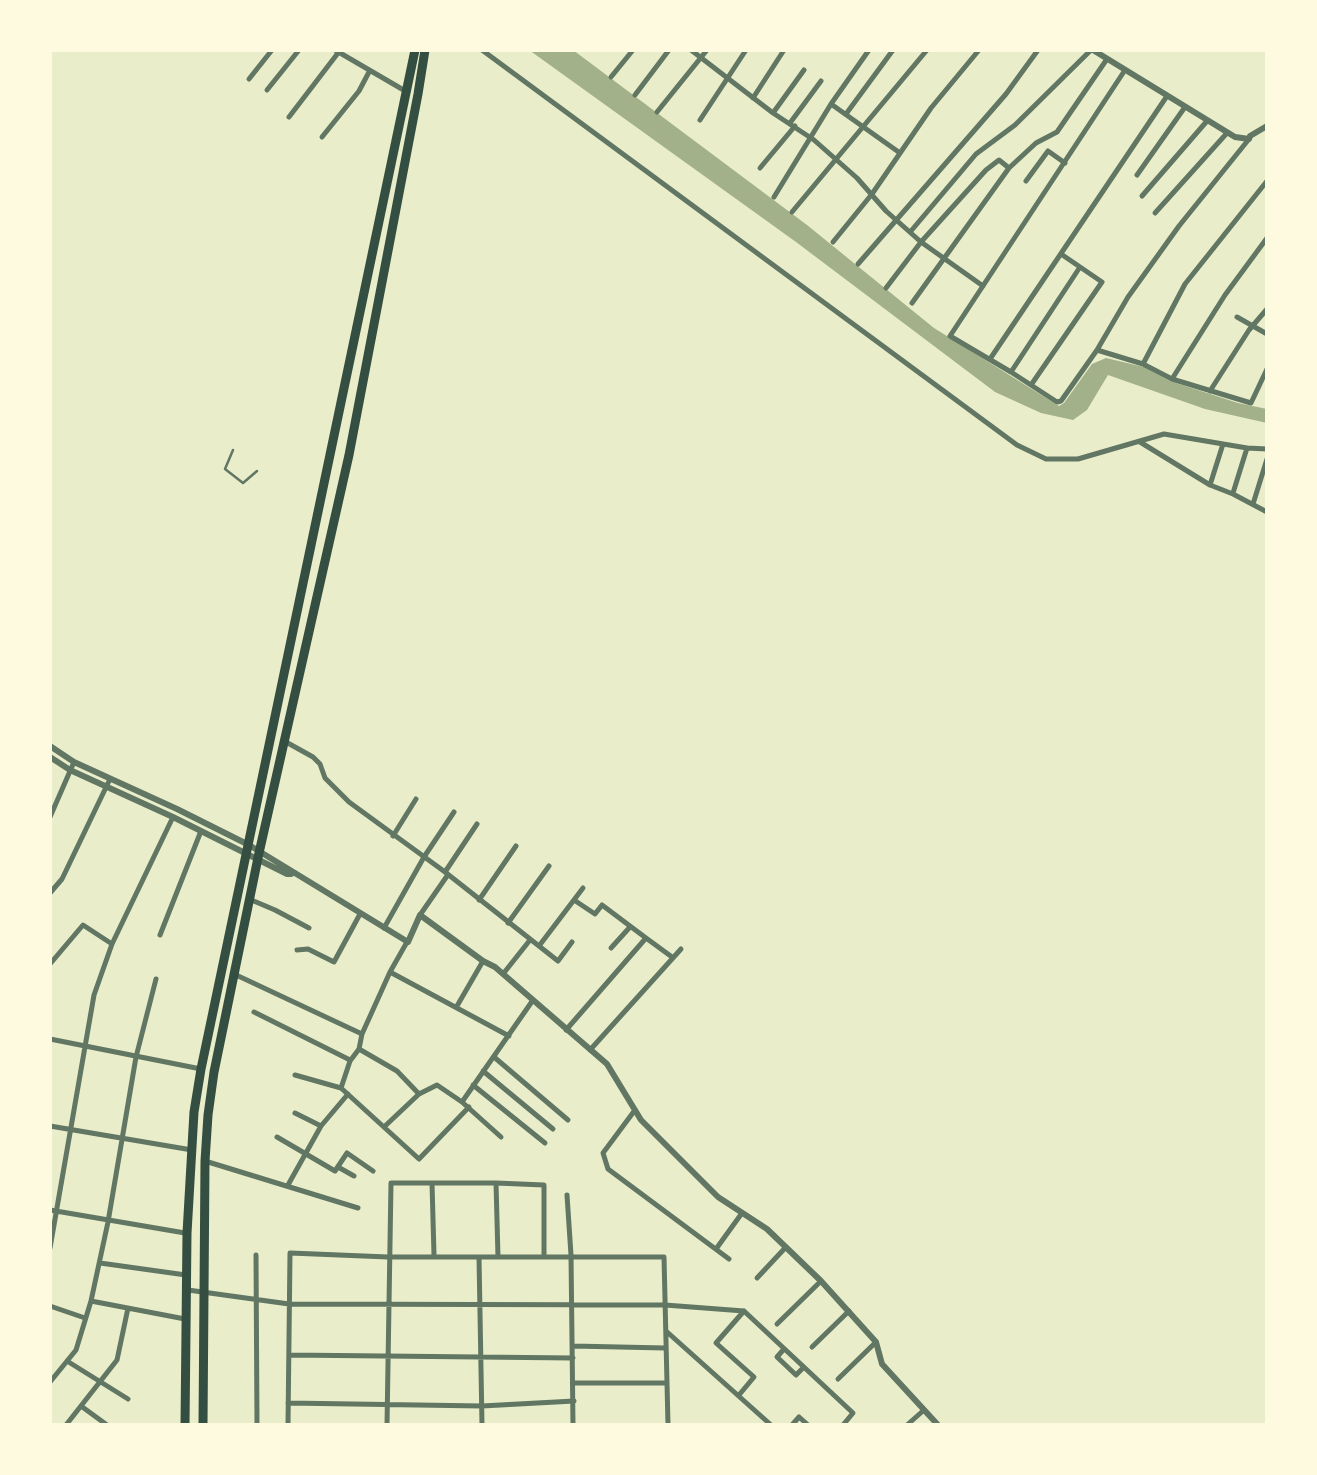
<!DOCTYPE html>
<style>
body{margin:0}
#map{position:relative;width:1317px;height:1475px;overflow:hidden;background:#e9edc9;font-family:"Nunito Sans",sans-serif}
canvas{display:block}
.frame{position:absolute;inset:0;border:52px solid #fefae0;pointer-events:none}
</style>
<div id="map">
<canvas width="1317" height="1475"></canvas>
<div class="frame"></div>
</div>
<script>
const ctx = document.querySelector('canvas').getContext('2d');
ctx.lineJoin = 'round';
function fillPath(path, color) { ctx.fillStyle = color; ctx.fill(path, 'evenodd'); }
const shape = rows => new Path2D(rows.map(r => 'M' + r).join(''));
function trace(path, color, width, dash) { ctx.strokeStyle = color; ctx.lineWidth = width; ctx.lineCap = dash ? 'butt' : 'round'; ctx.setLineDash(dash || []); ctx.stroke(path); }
fillPath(shape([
 [529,50,573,50,807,225,934,328,1059,406,1064,403,1092,364,1106,358,1144,367,1170,381,1238,403,1267,409,1267,423,1205,409,1108,375,1087,410,1073,420,1041,413,995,392,796,242]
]), '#a3b18a');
trace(shape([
 [233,450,225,469,243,483,257,471]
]), '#617663', 2.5);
trace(shape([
 [335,50,407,92],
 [482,50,1017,445,1046,459,1078,459,1164,434,1247,448,1267,449],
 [691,50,773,113,814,140,857,178,886,211,921,242,983,286],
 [611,77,633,50],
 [249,79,272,50],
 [267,90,299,50],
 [635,95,669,50],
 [753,98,784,50],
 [831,104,900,153],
 [657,112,707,50],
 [773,113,804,70],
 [846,114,893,50],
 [289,117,338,53],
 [700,120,746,50],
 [790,123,821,81],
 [322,137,359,91,369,72],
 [1249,139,1179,226,1128,297,1097,350,1143,364,1172,379,1251,403,1267,369],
 [760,168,795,126],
 [1009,168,1036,143,1057,132,1107,59],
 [1137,175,1185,107],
 [1026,181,1048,151,1065,163],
 [1142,196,1207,121],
 [774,197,831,104,869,50],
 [792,212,927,50],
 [1155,213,1227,133],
 [911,231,976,154,1015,125,1091,50],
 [833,242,872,194,931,108,979,50],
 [858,264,1006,94,1038,50],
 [886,288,921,242,958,201,986,170,999,160,1009,168,912,303],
 [1237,317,1267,334],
 [1097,350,1061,401,1057,402,1011,372,950,336,1125,70],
 [990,359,1167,96],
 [1143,364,1185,284,1267,181],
 [1011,372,1080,267],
 [1172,379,1225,295,1267,238],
 [1031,385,1102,282,1061,254],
 [1210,391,1249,330,1267,309],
 [1140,442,1210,485,1233,494,1267,512],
 [1210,485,1223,444],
 [1233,493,1247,448],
 [1253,504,1267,459],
 [286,742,313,757,320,764,325,778,349,802,445,872,558,961,572,942],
 [50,817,74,762],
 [393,836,416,799],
 [445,872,477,824],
 [50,893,62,879,110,779],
 [249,899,275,910,309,928],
 [479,900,516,846],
 [574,900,595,914,602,905,646,938],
 [420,915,447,876],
 [508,923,549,866],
 [384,928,424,857,454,812],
 [160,935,201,831],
 [539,946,583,888],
 [611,948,630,927],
 [297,950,308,949,334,962,360,914],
 [50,964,83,925,112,944],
 [390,972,509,1036],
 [234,974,362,1034],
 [503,974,530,940],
 [457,1006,483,961],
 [254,1012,350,1060],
 [566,1030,646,938,672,957],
 [50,1039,201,1069],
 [359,1049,397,1071,419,1094],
 [590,1050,681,949],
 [494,1057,568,1120],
 [483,1071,553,1129],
 [295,1075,341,1088,419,1159,469,1107],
 [473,1085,545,1143],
 [341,1088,350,1061,359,1049,362,1034,390,972,407,942],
 [635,1110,603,1153,608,1169,729,1259],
 [295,1113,321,1126],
 [50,1126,192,1150],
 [384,1127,419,1094,437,1085,462,1102],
 [277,1137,335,1171,347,1153,373,1171],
 [501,1137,462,1102,533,1000],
 [205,1161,358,1208],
 [338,1167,354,1176],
 [432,1183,434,1255],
 [496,1183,544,1185,544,1256],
 [288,1185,321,1126,348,1094],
 [567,1195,571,1255,573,1425],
 [50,1210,185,1233],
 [50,1248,94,995,112,944,173,817],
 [716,1249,742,1213],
 [256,1255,257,1425],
 [479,1257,482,1425],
 [100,1263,186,1275],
 [757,1278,786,1247],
 [188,1290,289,1304,665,1305,744,1311,853,1413,843,1425],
 [91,1301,185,1319],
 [50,1306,85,1318],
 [777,1324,821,1281],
 [666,1331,771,1425],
 [573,1346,665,1348],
 [812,1347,849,1311],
 [784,1349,777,1357,796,1375,803,1368],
 [289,1355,573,1358],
 [67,1361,128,1399],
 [838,1379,876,1342],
 [50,1382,76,1350,91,1301,108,1222,136,1057,156,979],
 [573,1383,665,1383],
 [739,1395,754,1377,716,1343,744,1311],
 [288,1403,482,1406,574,1401],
 [81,1406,107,1425],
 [66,1425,117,1360,128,1308],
 [288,1425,290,1253,388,1257,664,1257,668,1425],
 [387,1425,391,1183,496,1183,498,1257],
 [792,1425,799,1417,808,1425],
 [907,1425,924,1410]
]), '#617663', 5);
trace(shape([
 [1093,50,1235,137,1249,139,1250,136,1267,126],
 [50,746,74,762,177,809,249,845,408,942,420,915,483,961,495,967,607,1064,641,1120,718,1197,767,1229,821,1281,876,1342,882,1364,938,1425],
 [50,757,70,770,173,817,287,874,291,874]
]), '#617663', 6);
trace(shape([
 [185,1425,187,1233,194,1112,201,1069,415,50],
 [203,1425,205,1161,208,1115,214,1072,259,853,349,455,418,94,425,50]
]), '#344e41', 9);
</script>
